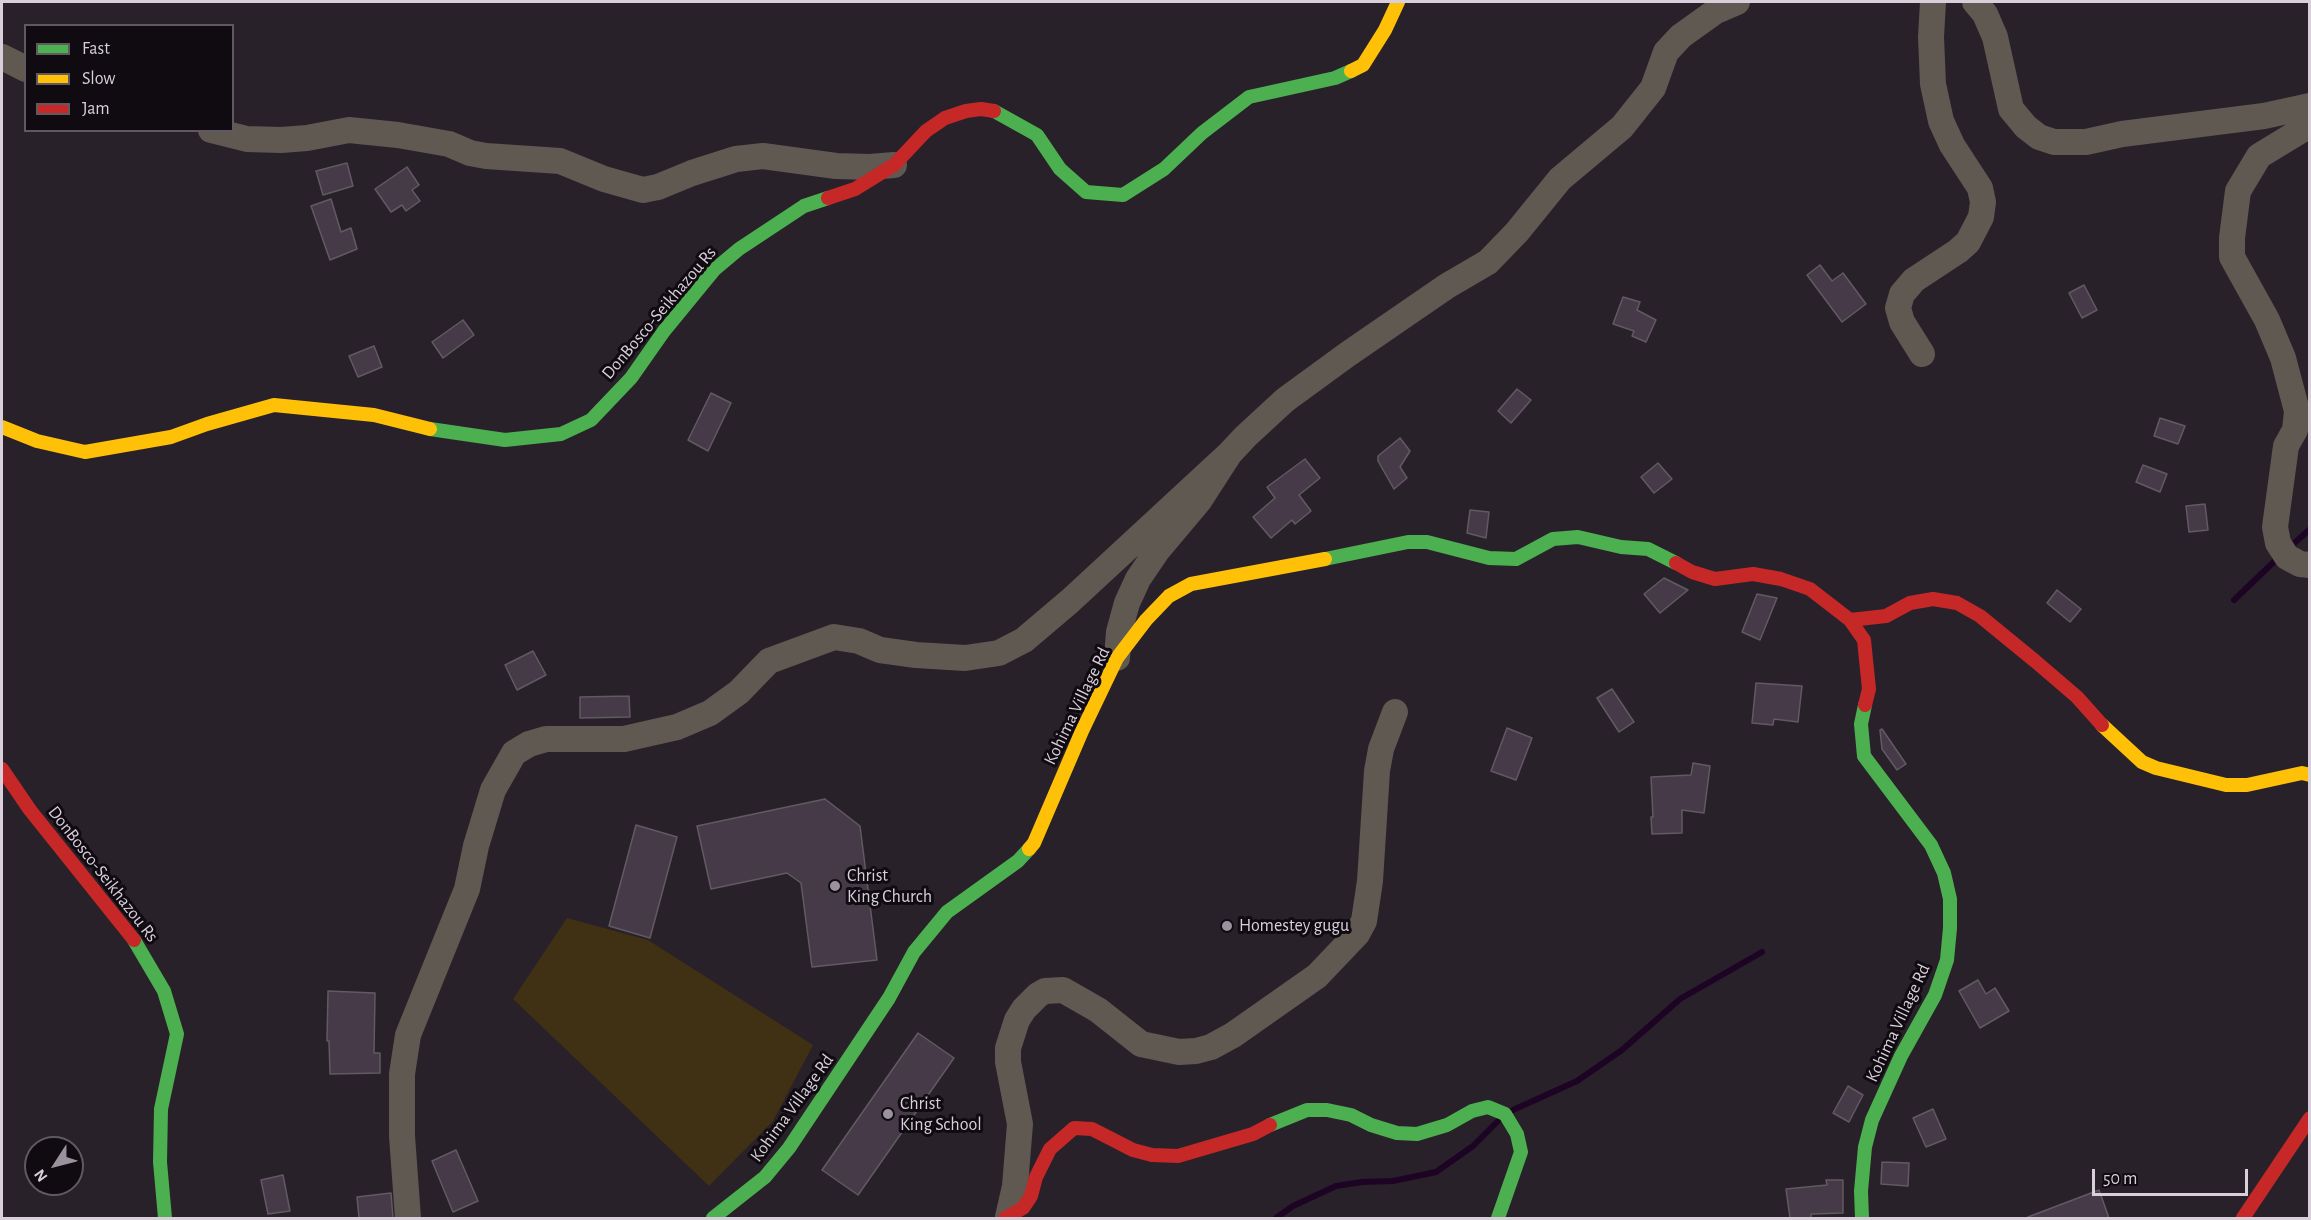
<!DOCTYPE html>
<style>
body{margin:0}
#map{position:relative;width:2311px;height:1220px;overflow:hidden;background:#28212a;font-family:"Alegreya Sans",sans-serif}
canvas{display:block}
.frame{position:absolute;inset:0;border:3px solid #d8cfda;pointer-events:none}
.legend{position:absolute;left:24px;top:24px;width:210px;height:108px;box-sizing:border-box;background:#100a11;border:2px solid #605961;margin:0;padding:8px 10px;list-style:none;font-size:18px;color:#d8cfda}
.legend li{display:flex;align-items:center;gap:12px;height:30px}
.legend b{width:30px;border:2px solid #605961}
.north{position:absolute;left:24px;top:1136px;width:60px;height:60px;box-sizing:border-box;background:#100a11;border:2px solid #605961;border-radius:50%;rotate:234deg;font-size:16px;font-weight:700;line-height:24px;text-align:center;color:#d8cfda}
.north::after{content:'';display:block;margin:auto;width:21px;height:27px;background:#9a929c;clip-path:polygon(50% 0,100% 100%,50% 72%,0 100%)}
.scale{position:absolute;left:2092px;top:1169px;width:156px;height:27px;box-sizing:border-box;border:3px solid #d8cfda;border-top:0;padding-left:8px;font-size:18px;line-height:21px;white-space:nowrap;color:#d8cfda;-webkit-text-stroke:4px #100a11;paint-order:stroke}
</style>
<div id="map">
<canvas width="2311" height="1220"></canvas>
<div class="frame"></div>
<ul class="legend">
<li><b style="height:8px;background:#4caf50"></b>Fast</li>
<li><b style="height:8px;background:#ffc107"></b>Slow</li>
<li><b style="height:8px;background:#c62828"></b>Jam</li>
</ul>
<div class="north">N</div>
<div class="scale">50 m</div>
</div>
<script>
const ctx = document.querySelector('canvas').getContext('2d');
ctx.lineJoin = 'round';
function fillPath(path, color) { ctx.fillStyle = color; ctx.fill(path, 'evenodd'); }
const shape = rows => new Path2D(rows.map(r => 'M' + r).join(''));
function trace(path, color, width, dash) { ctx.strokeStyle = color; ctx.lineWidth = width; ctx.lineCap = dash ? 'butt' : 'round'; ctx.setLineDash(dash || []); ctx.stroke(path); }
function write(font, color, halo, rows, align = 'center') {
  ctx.font = font + ' "Alegreya Sans",sans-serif'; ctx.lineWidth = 6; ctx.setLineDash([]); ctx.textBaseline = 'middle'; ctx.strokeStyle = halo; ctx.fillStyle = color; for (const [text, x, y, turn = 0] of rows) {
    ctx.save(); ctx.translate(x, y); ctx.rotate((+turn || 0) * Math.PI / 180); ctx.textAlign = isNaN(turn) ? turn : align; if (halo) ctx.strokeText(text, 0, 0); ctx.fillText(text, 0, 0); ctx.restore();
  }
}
fillPath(shape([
 [567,918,648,940,813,1045,773,1121,709,1186,513,999]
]), '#403014');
trace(shape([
 [2289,548,2310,529],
 [2234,600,2279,557],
 [1513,1110,1577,1081,1622,1050,1680,999,1762,952],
 [1276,1218,1293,1206,1336,1186,1362,1182,1393,1181,1436,1172,1473,1146,1498,1121]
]), '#1d0324', 6);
const building = shape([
 [347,163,353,186,323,195,316,171,347,163],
 [407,167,419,185,412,190,420,201,406,211,402,205,391,212,375,189,407,167],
 [331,199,341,232,351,228,357,249,330,260,311,206,331,199],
 [1820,265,1832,281,1843,273,1866,304,1842,322,1807,275,1820,265],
 [2084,285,2097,310,2082,318,2069,293,2084,285],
 [1623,297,1640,302,1637,310,1656,320,1646,342,1632,336,1634,331,1613,324,1623,297],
 [463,320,474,335,443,358,432,342,463,320],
 [374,346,382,367,358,377,349,356,374,346],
 [1517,389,1531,400,1511,423,1498,411,1517,389],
 [711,393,731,403,708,451,688,440,711,393],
 [2160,418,2185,426,2178,444,2154,436,2160,418],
 [1400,438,1410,451,1400,467,1407,478,1394,489,1378,461,1378,456,1400,438],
 [1305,459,1320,478,1299,495,1311,511,1295,524,1292,520,1271,538,1253,517,1275,498,1267,487,1305,459],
 [1658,463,1672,479,1654,493,1641,477,1658,463],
 [2143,465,2167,474,2160,492,2136,482,2143,465],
 [2205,504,2208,530,2189,532,2186,506,2205,504],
 [1470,510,1489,512,1486,538,1467,533,1470,510],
 [1664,578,1688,590,1660,613,1644,594,1664,578],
 [2057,590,2081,609,2070,622,2047,603,2057,590],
 [1757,594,1777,598,1760,640,1742,632,1757,594],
 [533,651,546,675,517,690,505,665,533,651],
 [1756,683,1802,686,1798,722,1774,719,1773,725,1752,723,1756,683],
 [1612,689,1634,722,1619,732,1597,698,1612,689],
 [629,696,630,717,580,718,580,697,629,696],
 [1507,728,1532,738,1516,780,1491,771,1507,728],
 [1882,729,1906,764,1897,770,1882,749,1880,730,1882,729],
 [1693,763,1710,766,1704,813,1682,810,1682,833,1652,834,1651,817,1653,817,1651,777,1691,775,1693,763],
 [825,799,860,826,877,960,812,967,801,883,787,873,711,889,697,826,825,799],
 [636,825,677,837,650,938,609,926,636,825],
 [1978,980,1986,994,1995,988,2009,1011,1980,1028,1959,991,1978,980],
 [328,991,375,993,374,1053,380,1053,380,1073,330,1074,329,1041,327,1041,328,991],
 [918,1033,954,1058,858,1195,822,1170,918,1033],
 [1848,1086,1863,1095,1849,1122,1833,1113,1848,1086],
 [1933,1109,1946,1139,1926,1147,1913,1118,1933,1109],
 [456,1150,478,1201,453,1212,432,1161,456,1150],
 [1882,1162,1909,1163,1908,1186,1881,1184,1882,1162],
 [283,1175,290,1211,268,1214,261,1180,283,1175],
 [1826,1180,1843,1180,1843,1213,1811,1214,1811,1218,1790,1218,1786,1189,1827,1185,1826,1180],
 [2099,1190,2109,1218,2028,1218,2028,1217,2099,1190],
 [391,1193,393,1218,359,1218,357,1197,391,1193]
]);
fillPath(building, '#463a49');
trace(building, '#615a62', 1.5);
trace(shape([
 [1975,2,1985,14,1995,37,2011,109,2026,127,2039,137,2054,142,2086,142,2122,134,2264,116,2310,106],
 [2,57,26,69],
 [2310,125,2259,156,2238,191,2232,238,2232,257,2267,320,2283,358,2297,411,2295,430,2286,446,2275,527,2278,543,2287,557,2300,564,2310,565],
 [211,130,247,139,281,140,307,138,349,130,398,135,449,144,470,153,486,156,560,161,604,179,643,190,658,187,692,173,736,159,763,156,836,166,870,167,894,165],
 [1922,354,1902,322,1898,308,1902,294,1914,280,1958,251,1968,242,1981,217,1983,202,1980,188,1952,145,1941,121,1933,84,1931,37,1933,2],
 [1117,658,1119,632,1127,603,1138,579,1157,551,1199,501,1230,453,1246,436,1285,400,1348,354,1447,286,1488,262,1517,232,1560,179,1622,127,1653,88,1666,52,1681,36,1716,11,1737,2],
 [1008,1217,1015,1186,1020,1124,1008,1062,1008,1048,1017,1020,1024,1009,1038,995,1045,991,1063,990,1098,1010,1141,1044,1179,1052,1196,1051,1211,1047,1233,1035,1317,976,1357,934,1364,921,1370,881,1377,771,1381,749,1395,712],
 [408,1218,402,1136,402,1074,408,1035,467,889,476,846,493,790,514,753,529,744,546,739,624,739,677,727,710,713,739,692,769,661,834,637,859,641,880,650,916,655,965,658,999,653,1024,640,1070,601,1230,453]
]), '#5f5951', 26);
trace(shape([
 [994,111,1037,135,1060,169,1086,192,1123,195,1164,169,1202,133,1249,97,1335,78,1351,71],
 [430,429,505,440,561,434,591,420,631,378,664,331,714,270,739,249,804,206,828,198],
 [1325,559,1408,542,1427,542,1489,558,1516,559,1553,539,1578,537,1621,547,1648,549,1676,563],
 [134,940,164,991,177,1034,161,1109,160,1162,165,1218],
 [1270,1125,1307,1110,1327,1110,1351,1115,1371,1125,1397,1133,1417,1134,1447,1125,1472,1111,1488,1107,1505,1114,1517,1134,1521,1152,1498,1218],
 [713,1218,765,1177,789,1148,889,998,914,952,947,912,1018,861,1029,849],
 [1862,1218,1861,1191,1865,1147,1872,1120,1901,1056,1935,995,1947,960,1950,928,1950,899,1944,873,1931,845,1864,756,1861,724,1865,705]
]), '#4caf50', 14);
trace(shape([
 [1351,71,1363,65,1385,30,1398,2],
 [2,427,37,441,85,452,171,437,207,424,274,405,374,415,430,429],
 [2102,725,2142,762,2156,768,2226,785,2247,785,2302,773,2310,775],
 [1029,849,1034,843,1082,731,1117,658,1146,620,1169,596,1191,584,1325,559]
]), '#ffc107', 14);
trace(shape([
 [828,198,855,189,894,165,926,131,945,118,966,111,981,109,994,111],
 [1676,563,1692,572,1715,579,1753,574,1781,579,1810,589,1850,620,1864,640,1869,689,1865,705],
 [1850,620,1886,616,1910,603,1933,599,1957,603,1980,616,2035,661,2077,697,2102,725],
 [2,769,30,810,134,940],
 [1005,1218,1023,1208,1031,1196,1036,1177,1050,1149,1074,1128,1092,1129,1133,1150,1152,1155,1178,1156,1253,1134,1270,1125],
 [2243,1218,2310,1118]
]), '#c62828', 14);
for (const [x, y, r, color] of [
 [835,886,6,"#9a929c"],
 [1227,926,6,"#9a929c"],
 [888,1114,6,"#9a929c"]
]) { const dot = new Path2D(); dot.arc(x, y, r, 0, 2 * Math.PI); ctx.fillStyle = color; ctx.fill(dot); trace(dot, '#100a11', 2); }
write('18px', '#d8cfda', '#100a11', [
 ["DonBosco-Seikhazou Rs",659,313,-50],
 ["Kohima Village Rd",1077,706,-64],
 ["DonBosco-Seikhazou Rs",103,874,52],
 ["Kohima Village Rd",1898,1023,-65],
 ["Kohima Village Rd",792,1108,-54]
]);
write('18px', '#d8cfda', '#100a11', [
 ["Christ",847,876],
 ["King Church",847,897],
 ["Homestey gugu",1239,926],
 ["Christ",900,1104],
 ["King School",900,1125]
], 'left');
</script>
